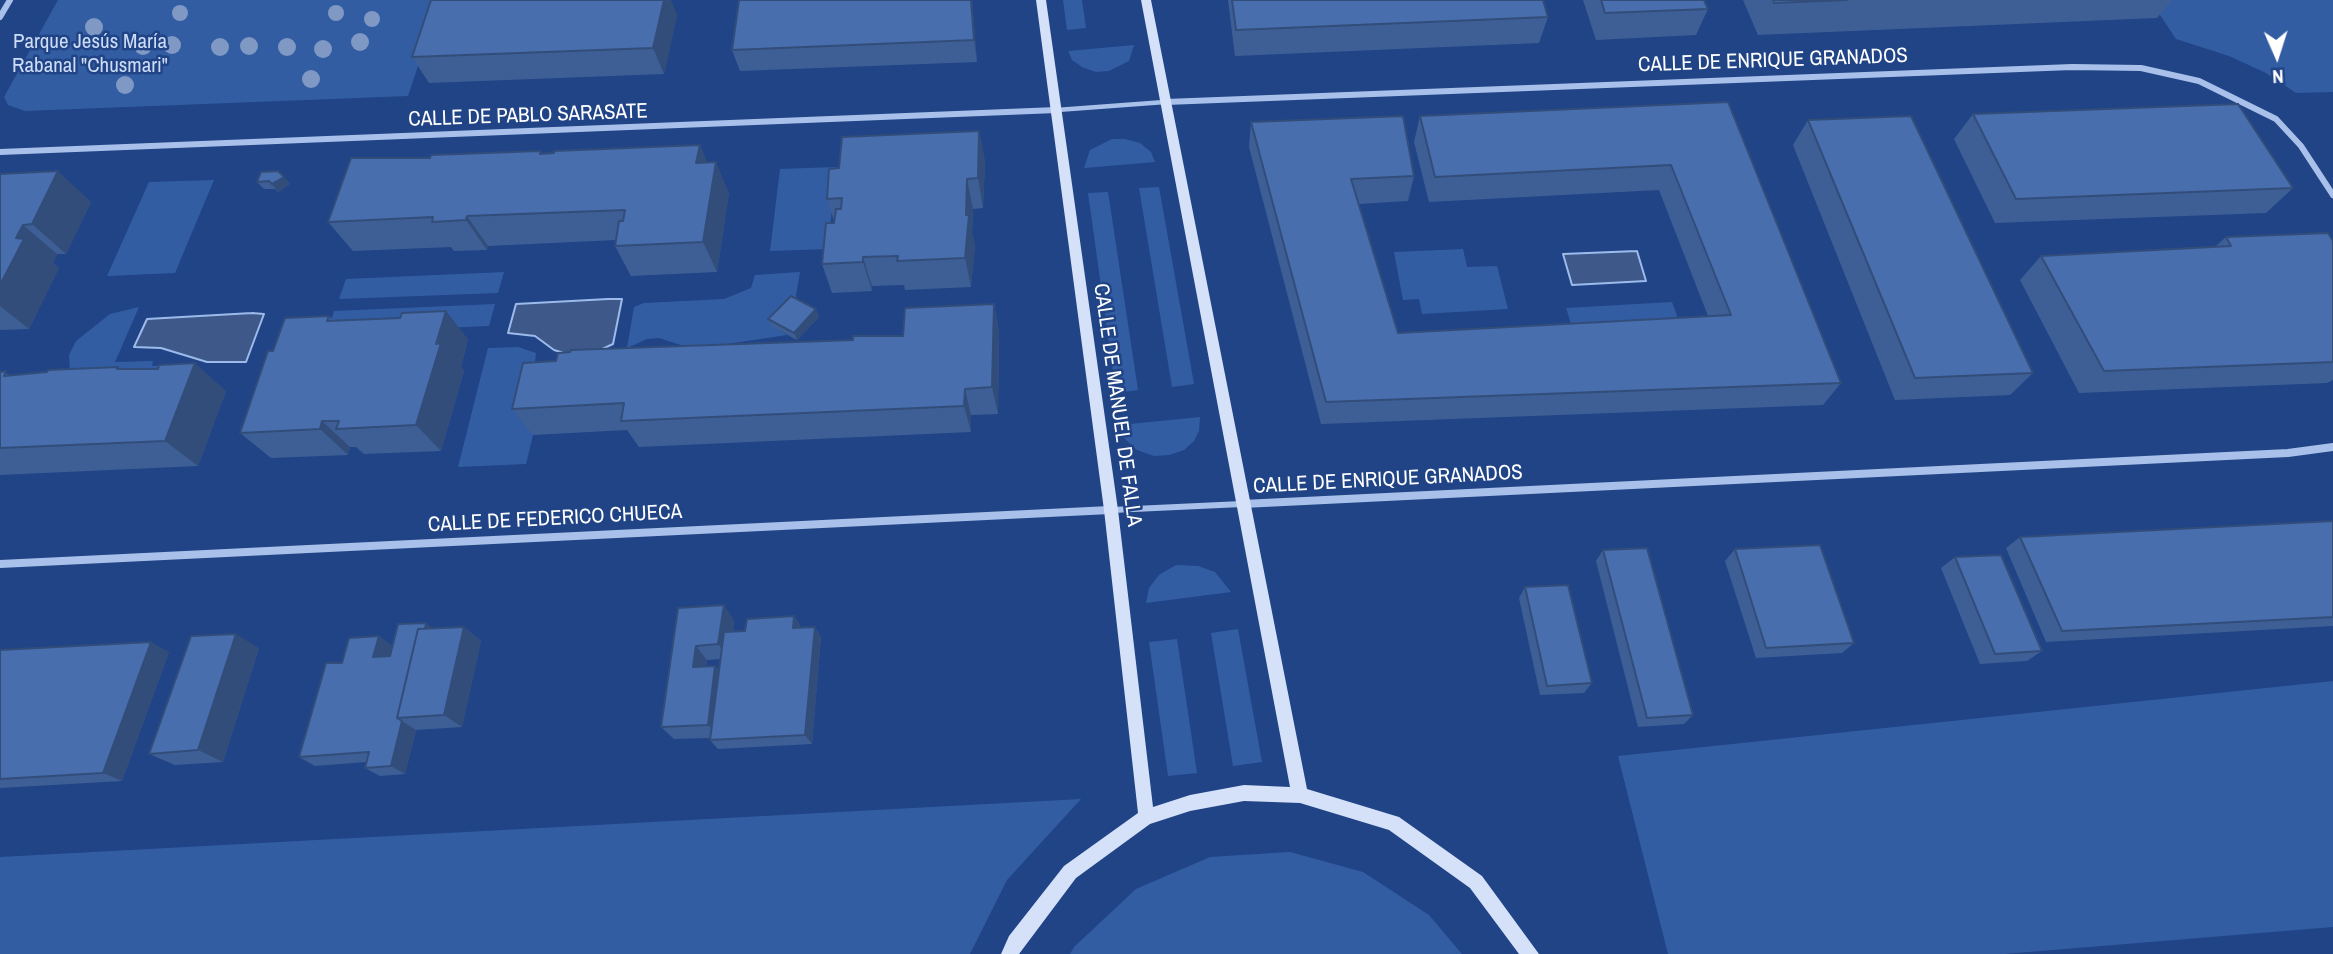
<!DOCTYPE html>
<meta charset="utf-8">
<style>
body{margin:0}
#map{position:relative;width:2333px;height:954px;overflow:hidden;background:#204486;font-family:"Archivo Narrow",sans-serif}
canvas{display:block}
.north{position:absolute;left:2242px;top:21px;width:70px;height:70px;-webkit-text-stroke:5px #204486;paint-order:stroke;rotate:177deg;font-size:19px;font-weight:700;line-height:28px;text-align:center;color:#fff}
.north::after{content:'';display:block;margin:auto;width:24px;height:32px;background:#fff;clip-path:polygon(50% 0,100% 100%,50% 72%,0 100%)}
</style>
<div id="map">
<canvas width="2333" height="954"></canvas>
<div class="north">N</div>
</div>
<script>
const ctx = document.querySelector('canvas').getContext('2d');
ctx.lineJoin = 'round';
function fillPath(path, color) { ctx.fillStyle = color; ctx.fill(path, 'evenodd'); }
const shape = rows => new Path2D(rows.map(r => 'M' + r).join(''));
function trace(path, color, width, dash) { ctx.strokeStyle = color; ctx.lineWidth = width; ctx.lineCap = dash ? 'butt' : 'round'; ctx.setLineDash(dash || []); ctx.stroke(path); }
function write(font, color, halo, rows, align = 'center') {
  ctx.font = font + ' "Archivo Narrow",sans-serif'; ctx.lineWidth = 5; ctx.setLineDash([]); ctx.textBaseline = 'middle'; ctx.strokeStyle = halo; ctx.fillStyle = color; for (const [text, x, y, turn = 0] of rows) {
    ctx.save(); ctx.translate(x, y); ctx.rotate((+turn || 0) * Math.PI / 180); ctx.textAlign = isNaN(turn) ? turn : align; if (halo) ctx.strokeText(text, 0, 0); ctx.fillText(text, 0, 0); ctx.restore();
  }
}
fillPath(shape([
 [58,0,440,0,408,96,25,111,8,105,4,97],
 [1063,0,1082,0,1086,28,1067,30],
 [2150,0,2333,0,2333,92,2296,93,2266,73,2229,56,2176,39],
 [1134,45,1129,61,1109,71,1096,72,1082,67,1072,60,1068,51],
 [1112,139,1125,139,1140,143,1151,152,1155,162,1084,168,1090,150],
 [836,167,828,249,770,251,780,169],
 [214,180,175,273,107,276,149,182],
 [1159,187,1194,384,1172,387,1139,188],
 [1108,192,1138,390,1116,393,1088,193],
 [1463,249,1467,267,1497,266,1508,309,1422,314,1419,299,1403,300,1394,252],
 [504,272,498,293,339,299,346,279],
 [800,272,796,295,798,305,772,326,787,335,693,349,659,338,647,339,627,348,634,307,644,303,724,299,751,288,755,275],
 [1672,302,1679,321,1572,327,1566,308],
 [495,304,489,326,327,333,334,311],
 [139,307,115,362,153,361,152,366,170,365,165,376,70,374,69,355,76,341,110,314],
 [518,347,536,353,535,362,607,361,544,390,526,464,458,467,488,348],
 [1200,417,1199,431,1194,441,1184,450,1169,455,1154,456,1137,450,1124,438,1120,425],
 [1176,565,1198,566,1215,572,1231,592,1146,603,1149,588,1159,575],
 [1238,629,1262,762,1233,766,1211,633],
 [1177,639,1197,773,1168,776,1149,642],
 [2333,681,2333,927,2004,954,1668,954,1618,756],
 [1081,799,1007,880,970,954,0,954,0,857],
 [1290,852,1363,872,1429,915,1462,954,1070,954,1074,947,1136,889,1210,857]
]), '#335da3');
const water = shape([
 [1637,251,1646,281,1572,285,1563,254,1637,251],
 [608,299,622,299,613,344,598,351,567,354,554,350,535,336,508,333,516,304,608,299],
 [252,313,264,314,246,362,207,362,161,348,134,347,147,319,252,313]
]);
fillPath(water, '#3e5989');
trace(water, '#9cbbeb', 2);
trace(shape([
 [1057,110,1165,102]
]), '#a9c1ea', 4.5);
trace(shape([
 [1112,510,1242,504]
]), '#a9c1ea', 6);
trace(shape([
 [0,17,10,0],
 [1166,102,2072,67,2141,68,2199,81,2276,119,2301,146,2333,195],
 [0,152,1057,110]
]), '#a9c1ea', 6);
trace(shape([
 [1243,504,2288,453,2333,447],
 [0,564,1110,510]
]), '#a9c1ea', 8);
fillPath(shape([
 [1036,0,1046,0,1118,510,1153,807,1190,795,1244,785,1290,787,1141,0,1151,0,1307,789,1399,817,1482,876,1539,954,1519,954,1470,888,1389,830,1300,803,1244,801,1190,811,1150,824,1076,878,1019,954,1001,954,1009,936,1064,866,1138,813,1104,510,1036,0]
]), '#d4e1f8');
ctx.fillStyle = '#7f98c4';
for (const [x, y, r] of [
 [180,13,8],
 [336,13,8],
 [372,19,8],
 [94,27,9],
 [360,42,9],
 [172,45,9],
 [143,46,9],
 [249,46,9],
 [220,47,9],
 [287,47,9],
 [323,49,9],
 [311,79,9],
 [125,85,9]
]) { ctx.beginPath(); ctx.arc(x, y, r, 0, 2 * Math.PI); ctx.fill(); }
fillPath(shape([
 [739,0,972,0,977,62,740,71,732,50],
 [1228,0,1543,0,1548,17,1539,43,1235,56],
 [1583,0,1704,0,1708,9,1696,35,1596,40],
 [1743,0,2172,0,2157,18,1758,35],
 [677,15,664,74,429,83,412,57],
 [1728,102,1841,383,1823,405,1321,424,1249,147,1251,122,1414,176,1408,201,1359,204,1398,333,1708,316,1659,190,1429,202,1414,142,1420,116],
 [1973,114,2293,188,2266,213,1995,223,1954,139],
 [1808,120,2033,373,2010,395,1895,400,1793,145],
 [979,131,985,162,983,208,973,209,972,233,975,245,971,287,905,290,904,285,872,286,872,291,832,293,822,264,834,221,827,199,839,168],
 [700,145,707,163,729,193,717,272,631,276,615,246,616,240,488,246,487,250,454,251,451,247,353,251,328,222,430,158,540,151,542,153],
 [0,174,91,202,66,254,57,254,53,263,59,268,29,329,0,330],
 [284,177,290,184,278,192,275,189,264,189,257,182],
 [2226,237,2333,241,2333,380,2327,383,2079,393,2020,280,2041,256,2216,246],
 [994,304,999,332,998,414,971,415,971,432,639,447,627,430,533,435,512,409,556,361,903,336],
 [329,316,334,321,468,339,461,367,464,371,441,451,364,454,356,447,350,447,348,455,271,458,240,433,273,351],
 [819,317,797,340,771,326,768,319],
 [121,369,226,391,198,466,0,475,0,372,11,375],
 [2333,521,2333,626,2046,642,2006,548,2020,537],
 [1735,549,1854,643,1842,653,1756,658,1725,561],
 [1603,550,1693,715,1684,724,1638,727,1596,561],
 [1955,557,2042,651,2027,661,1980,664,1941,568],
 [1525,587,1592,683,1584,693,1540,695,1519,598],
 [678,608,734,620,733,632,745,631,794,616,801,627,815,627,821,637,812,744,718,749,710,740,710,738,674,739,661,727],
 [720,659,719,670,715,666,706,667,707,660],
 [464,627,481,641,462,727,416,730,405,774,380,776,365,768,366,762,315,766,299,757,342,663,379,636,392,646,434,629],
 [259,648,223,762,175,765,149,754],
 [0,650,169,652,122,781,0,788]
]), '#3e5f96');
fillPath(shape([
 [664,0,671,0,677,15,664,74,653,48],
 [971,0,972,0,977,62,974,40],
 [979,131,985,162,983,208,978,178],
 [700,145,713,176,696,163],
 [716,162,729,193,717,272,703,242],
 [58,171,91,202,66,254,32,224],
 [284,177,290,184,278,192,272,184],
 [967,179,973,209,972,233,975,245,971,287,965,258],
 [467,216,488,246,487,250,466,220],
 [23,225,57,254,53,263,59,268,29,329,0,306,0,285,16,238],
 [863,257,872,286,872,291,863,262],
 [994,304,999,332,998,414,992,387],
 [816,309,819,317,797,340,794,333],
 [446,311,468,339,461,367,464,371,441,451,416,425],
 [195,363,226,391,198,466,165,441],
 [965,389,971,415,971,432,964,406],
 [322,421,350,447,348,455,320,429],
 [724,605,734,620,729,658,718,644],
 [794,616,801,627,800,638,793,628],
 [426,623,439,633,403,718],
 [464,627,481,641,462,727,444,715],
 [815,627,821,637,812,744,805,735],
 [236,634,259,648,223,762,198,750],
 [379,636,392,646,387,666,373,657],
 [151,642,169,652,122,781,103,773],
 [696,646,707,660,704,681,693,667],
 [715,666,727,680,720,737,708,725],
 [402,721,416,730,405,774,391,766]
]), '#324d7a');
const building = shape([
 [431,0,664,0,653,48,412,57,431,0],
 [739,0,971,0,974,40,732,50,739,0],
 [1232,0,1543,0,1548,17,1236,30,1232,0],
 [1601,0,1704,0,1708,9,1605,13,1601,0],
 [1773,0,1847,0,1774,3,1773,0],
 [1728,102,1841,383,1326,402,1251,122,1403,116,1414,176,1351,179,1398,333,1731,315,1671,165,1435,177,1420,116,1728,102],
 [2238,104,2293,188,2016,199,1973,114,2238,104],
 [1911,116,2033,373,1915,378,1808,120,1911,116],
 [979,131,978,178,967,179,966,215,969,215,965,258,897,261,898,256,863,257,863,262,822,264,826,223,834,223,836,209,841,209,842,198,827,199,829,169,839,168,842,137,979,131],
 [700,145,696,163,716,162,703,242,615,246,619,221,623,221,625,210,467,216,466,220,432,222,433,217,328,222,351,158,430,158,431,155,540,151,540,154,554,153,554,151,700,145],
 [58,171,32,224,23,225,16,238,24,239,0,285,0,174,58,171],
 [278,171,284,177,272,184,269,181,257,182,261,172,278,171],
 [2328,233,2333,241,2333,362,2104,371,2041,256,2231,246,2226,237,2328,233],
 [791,296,816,309,794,333,768,319,791,296],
 [994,304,992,387,965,389,964,406,621,421,624,403,512,409,523,363,556,361,558,353,570,352,571,350,853,340,853,336,903,336,905,308,994,304],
 [446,311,436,344,441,343,416,425,336,429,339,421,322,421,320,429,240,433,268,351,273,351,285,318,329,316,327,321,400,318,402,313,446,311],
 [195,363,165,441,0,448,0,372,6,371,4,376,47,372,48,370,118,367,117,369,158,369,159,365,195,363],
 [2333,521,2333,617,2062,631,2020,537,2333,521],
 [1820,545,1854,643,1766,648,1735,549,1820,545],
 [1647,548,1693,715,1647,718,1603,550,1647,548],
 [2001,555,2042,651,1995,654,1955,557,2001,555],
 [1568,585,1592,683,1547,686,1525,587,1568,585],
 [724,605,718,644,696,646,693,667,715,666,708,725,661,727,678,608,724,605],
 [794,616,793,628,815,627,805,735,710,740,724,632,745,631,747,619,794,616],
 [426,623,425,629,418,629,397,718,402,721,391,766,365,768,369,752,299,757,326,663,342,663,349,638,379,636,373,657,390,656,398,624,426,623],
 [464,627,444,715,397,718,418,629,464,627],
 [236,634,198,750,149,754,191,636,236,634],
 [151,642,103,773,0,779,0,650,151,642]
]);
fillPath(building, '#486eae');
trace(building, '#324d7a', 2);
write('21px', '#cdddf7', '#204486', [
 ["Parque Jesús María",90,42],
 ["Rabanal \"Chusmari\"",90,66]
]);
write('21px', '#fff', '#204486', [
 ["CALLE DE ENRIQUE GRANADOS",1773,61,-2],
 ["CALLE DE PABLO SARASATE",528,116,-2],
 ["CALLE DE MANUEL DE FALLA",1117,405,82],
 ["CALLE DE ENRIQUE GRANADOS",1388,480,-3],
 ["CALLE DE FEDERICO CHUECA",555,519,-3]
]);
</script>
